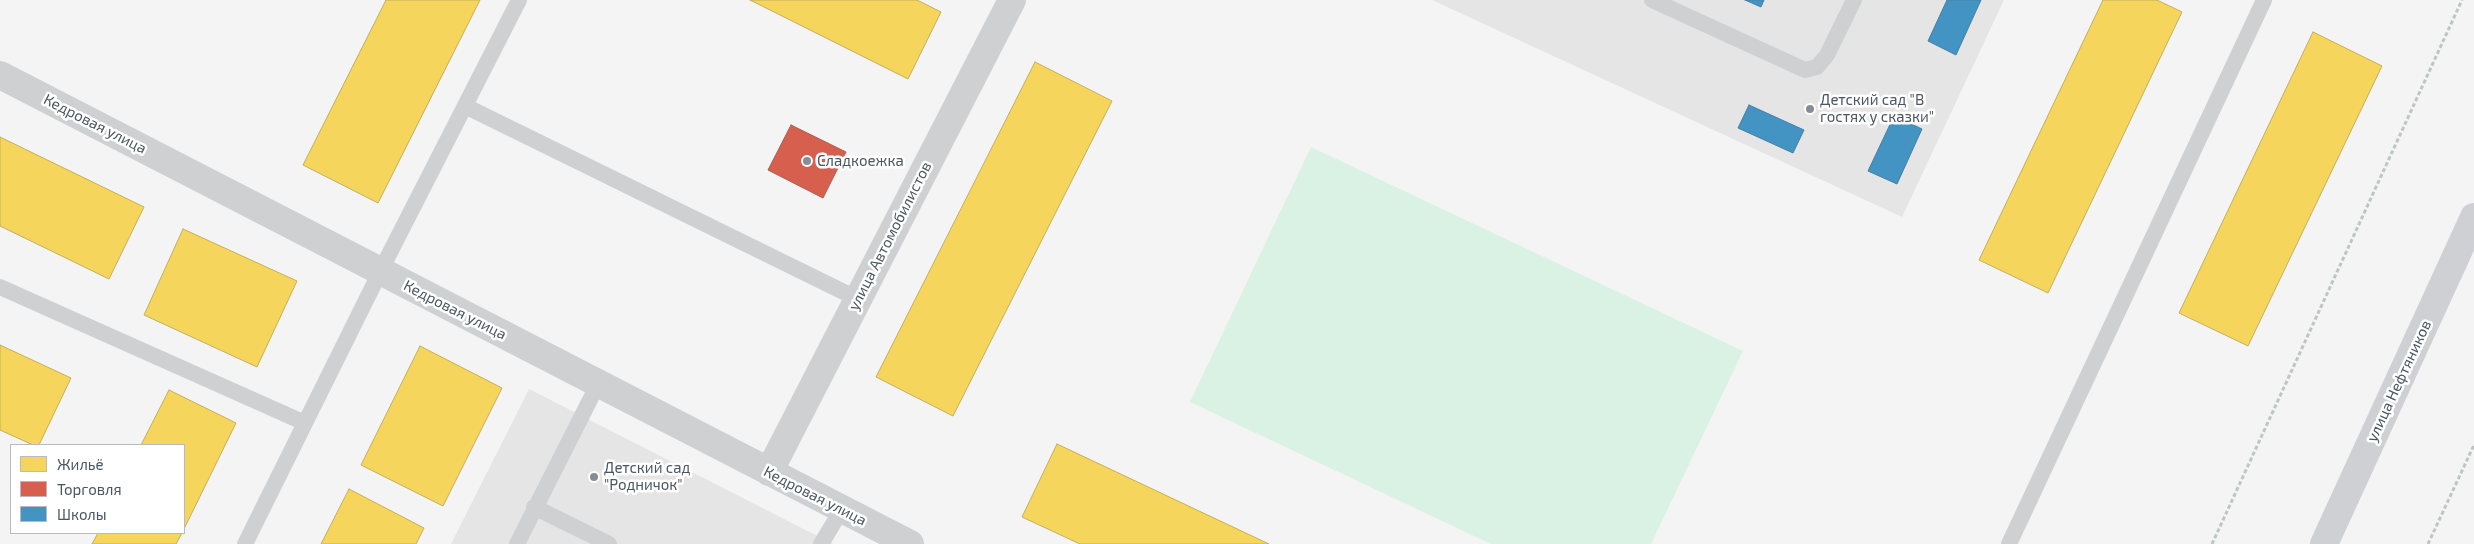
<!DOCTYPE html>
<meta charset="utf-8">
<style>
body{margin:0}
#map{position:relative;width:2474px;height:544px;overflow:hidden;background:#f4f4f4;font-family:"Exo 2",sans-serif}
canvas{display:block}
.legend{position:absolute;left:10px;top:444px;width:175px;height:90px;box-sizing:border-box;background:#fff;border:1px solid #b7bbc0;margin:0;padding:6px 9px;list-style:none;font-size:15px;color:#4a5661}
.legend li{display:flex;align-items:center;gap:10px;height:25px}
.legend b{width:25px;border:1px solid #b7bbc0}
</style>
<div id="map">
<canvas width="2474" height="544"></canvas>
<ul class="legend">
<li><b style="height:14px;background:#f6d55c"></b>Жильё</li>
<li><b style="height:14px;background:#d6604d"></b>Торговля</li>
<li><b style="height:14px;background:#4393c3"></b>Школы</li>
</ul>
</div>
<script>
const ctx = document.querySelector('canvas').getContext('2d');
ctx.lineJoin = 'round';
function fillPath(path, color) { ctx.fillStyle = color; ctx.fill(path, 'evenodd'); }
const shape = rows => new Path2D(rows.map(r => 'M' + r).join(''));
function trace(path, color, width, dash) { ctx.strokeStyle = color; ctx.lineWidth = width; ctx.lineCap = dash ? 'butt' : 'round'; ctx.setLineDash(dash || []); ctx.stroke(path); }
function write(font, color, halo, rows, align = 'center') {
  ctx.font = font + ' "Exo 2",sans-serif'; ctx.lineWidth = 5; ctx.setLineDash([]); ctx.textBaseline = 'middle'; ctx.strokeStyle = halo; ctx.fillStyle = color; for (const [text, x, y, turn = 0] of rows) {
    ctx.save(); ctx.translate(x, y); ctx.rotate((+turn || 0) * Math.PI / 180); ctx.textAlign = isNaN(turn) ? turn : align; if (halo) ctx.strokeText(text, 0, 0); ctx.fillText(text, 0, 0); ctx.restore();
  }
}
fillPath(shape([
 [1432,0,2004,0,1902,217],
 [529,389,833,544,451,544]
]), '#e6e5e6');
fillPath(shape([
 [1311,147,1743,351,1651,544,1491,544,1190,402]
]), '#d9f2e3');
const homes = shape([
 [386,0,480,0,378,203,303,165,386,0],
 [750,0,917,0,941,12,908,79,750,0],
 [2103,0,2157,0,2182,12,2048,293,1979,260,2103,0],
 [2313,32,2382,66,2248,346,2179,313,2313,32],
 [1035,62,1112,101,953,416,876,377,1035,62],
 [0,137,144,207,109,279,0,226,0,137],
 [183,229,297,281,257,367,144,315,183,229],
 [0,345,71,378,39,445,33,445,0,430,0,345],
 [420,346,502,388,443,506,361,465,420,346],
 [169,390,236,423,184,529,184,445,141,445,169,390],
 [1057,444,1269,544,1080,544,1022,517,1057,444],
 [349,489,424,528,416,544,321,544,349,489],
 [98,533,182,533,176,544,92,544,98,533]
]);
fillPath(homes, '#f6d55c');
trace(homes, '#c2af5e', 1);
const shops = shape([
 [791,125,846,152,823,198,768,170,791,125]
]);
fillPath(shops, '#d6604d');
trace(shops, '#ac5d53', 1);
const schools = shape([
 [1745,0,1764,0,1761,7,1745,0],
 [1947,0,1981,0,1956,55,1928,41,1947,0],
 [1749,105,1804,130,1793,153,1738,128,1749,105],
 [1894,116,1922,129,1897,184,1868,171,1894,116]
]);
fillPath(schools, '#4393c3');
trace(schools, '#4581a6', 1);
trace(shape([
 [2212,544,2462,0],
 [2428,544,2474,445]
]), '#bcc7c4', 3, [4, 2.5]);
trace(shape([
 [1652,0,1805,70,1817,67,1827,55,1854,0],
 [465,106,858,299],
 [0,287,305,423],
 [534,507,609,544],
 [245,544,380,272,519,0],
 [517,544,598,384],
 [821,544,842,509],
 [2009,544,2264,0]
]), '#ced0d2', 16);
trace(shape([
 [0,75,910,544],
 [769,472,1012,0]
]), '#ced0d2', 28);
trace(shape([
 [2324,544,2474,217]
]), '#ced0d4', 28);
for (const [x, y, r, color] of [
 [1810,109,5,"#868d94"],
 [807,161,5,"#868d94"],
 [594,477,5,"#868d94"]
]) { const dot = new Path2D(); dot.arc(x, y, r, 0, 2 * Math.PI); ctx.fillStyle = color; ctx.fill(dot); trace(dot, '#fff', 2); }
write('15px', '#4a5661', '#fff', [
 ["Детский сад \"В",1820,100],
 ["гостях у сказки\"",1820,117],
 ["Сладкоежка",817,161],
 ["Детский сад",604,468],
 ["\"Родничок\"",604,485]
], 'left');
write('15px', '#4a5661', '#fff', [
 ["Кедровая улица",95,124,27],
 ["улица Автомобилистов",890,236,-63],
 ["Кедровая улица",455,310,27],
 ["улица Нефтяников",2399,381,-65],
 ["Кедровая улица",815,496,27]
]);
</script>
